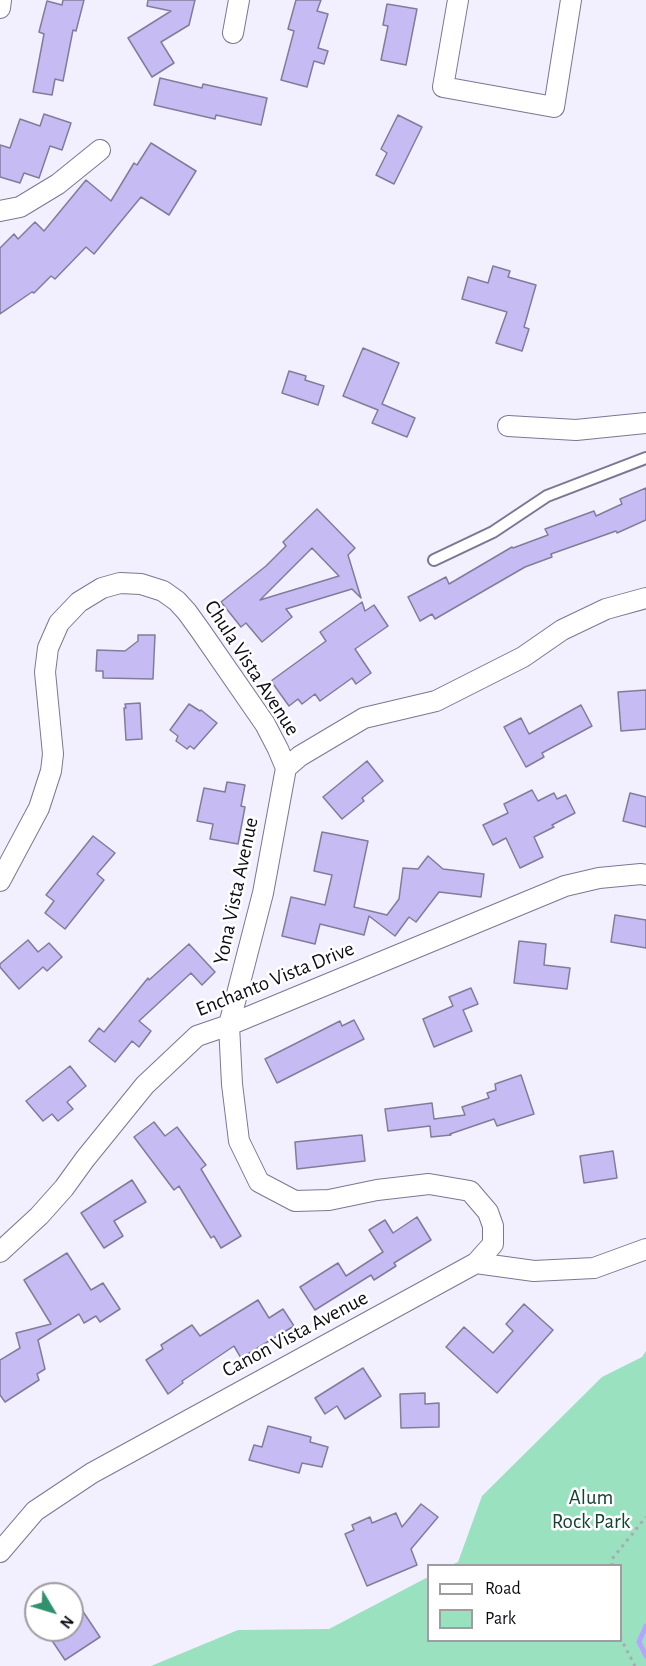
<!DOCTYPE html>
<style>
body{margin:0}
#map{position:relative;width:646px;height:1666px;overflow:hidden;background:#f2f0fe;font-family:"Alegreya Sans",sans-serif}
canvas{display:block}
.legend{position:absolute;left:427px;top:1564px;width:195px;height:78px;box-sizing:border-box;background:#fff;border:2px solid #9e9da2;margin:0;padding:8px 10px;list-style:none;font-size:18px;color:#0d0b16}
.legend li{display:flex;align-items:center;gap:12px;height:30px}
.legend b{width:30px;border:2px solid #9e9da2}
.north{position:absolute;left:24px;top:1582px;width:60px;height:60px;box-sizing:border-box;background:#fff;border:2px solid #9e9da2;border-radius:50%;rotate:128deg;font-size:16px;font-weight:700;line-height:24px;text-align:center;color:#0d0b16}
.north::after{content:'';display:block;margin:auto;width:21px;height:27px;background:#2f926d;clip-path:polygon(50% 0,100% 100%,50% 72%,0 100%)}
</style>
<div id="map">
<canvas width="646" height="1666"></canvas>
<ul class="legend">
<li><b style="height:8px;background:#fff"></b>Road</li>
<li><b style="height:16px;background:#9ae1c0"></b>Park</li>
</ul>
<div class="north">N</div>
</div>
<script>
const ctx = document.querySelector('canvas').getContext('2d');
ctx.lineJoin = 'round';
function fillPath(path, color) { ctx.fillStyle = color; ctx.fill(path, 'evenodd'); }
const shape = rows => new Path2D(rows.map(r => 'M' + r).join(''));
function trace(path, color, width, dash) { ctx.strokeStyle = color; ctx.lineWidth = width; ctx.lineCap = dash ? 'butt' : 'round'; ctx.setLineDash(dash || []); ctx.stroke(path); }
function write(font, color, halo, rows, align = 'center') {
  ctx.font = font + ' "Alegreya Sans",sans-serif'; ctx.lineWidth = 5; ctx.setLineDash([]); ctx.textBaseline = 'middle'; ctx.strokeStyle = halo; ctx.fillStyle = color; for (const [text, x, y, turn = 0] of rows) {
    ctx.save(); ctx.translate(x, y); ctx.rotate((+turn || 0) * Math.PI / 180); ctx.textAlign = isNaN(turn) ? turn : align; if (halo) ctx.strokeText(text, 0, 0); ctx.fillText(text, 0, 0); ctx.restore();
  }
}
fillPath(shape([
 [646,1351,646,1666,151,1666,238,1630,329,1629,428,1577,428,1640,620,1640,620,1566,451,1565,458,1562,482,1496,602,1377,642,1357]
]), '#9ae1c0');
trace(shape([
 [646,1626,639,1642,646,1656]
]), '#b7a4fe', 5);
const building = shape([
 [63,0,84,0,76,31,73,30,63,81,55,79,52,95,33,92,44,34,39,32,47,1,62,5,63,0],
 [148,0,195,0,189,25,161,42,174,63,152,77,128,38,171,11,147,6,148,0],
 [296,0,321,0,317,11,328,14,318,48,328,51,324,64,314,61,307,87,281,80,294,31,288,29,296,0],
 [387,4,417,9,406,65,381,60,388,26,383,25,387,4],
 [160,78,202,88,203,84,267,98,261,125,216,115,215,119,154,105,160,78],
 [44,114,71,123,62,150,50,146,39,178,24,173,20,183,0,177,0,145,10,148,20,119,40,126,44,114],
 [398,115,422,127,394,184,376,175,387,153,381,149,398,115],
 [151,143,196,171,169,215,141,197,94,254,86,247,55,279,51,276,34,293,32,292,0,314,0,248,14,234,18,239,35,222,44,231,86,180,111,201,134,163,137,165,151,143],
 [493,266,510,271,508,277,536,285,524,327,529,329,522,351,496,343,507,312,462,299,468,277,488,283,493,266],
 [363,348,399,363,382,404,415,418,407,437,372,423,378,410,343,396,363,348],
 [289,371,306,376,305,380,324,386,318,405,282,393,289,371],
 [646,488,646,520,617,533,616,531,551,554,552,557,525,567,435,619,432,614,420,621,408,597,446,577,449,584,512,547,513,548,548,535,545,529,594,511,596,516,622,504,620,499,646,488],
 [317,509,355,548,348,555,361,598,352,589,286,609,292,617,262,642,246,623,241,627,221,602,266,566,286,546,283,542,317,509],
 [312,548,339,576,260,600,312,548],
 [362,602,365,611,374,605,388,626,355,649,371,673,356,684,352,678,320,701,315,694,302,704,298,699,289,706,271,681,326,641,320,632,362,602],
 [138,635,155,635,153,679,103,678,103,671,96,671,97,650,125,651,138,641,138,635],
 [646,690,646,729,621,731,618,692,646,690],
 [140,703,142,739,126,740,124,708,126,708,125,704,140,703],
 [189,704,200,711,201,710,217,723,194,749,190,746,187,749,176,741,178,736,170,730,189,704],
 [581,705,592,726,542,753,544,757,526,767,504,727,521,718,529,734,581,705],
 [367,761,383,781,362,798,364,801,342,819,323,797,367,761],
 [227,782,245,785,241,806,245,807,238,844,210,839,213,824,197,821,204,788,225,792,227,782],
 [532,790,538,801,554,793,557,799,566,795,575,813,552,825,554,827,534,837,543,857,520,868,506,838,493,845,483,825,508,813,504,804,532,790],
 [630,793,646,797,646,827,623,821,630,793],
 [322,832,368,841,354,907,387,915,399,899,403,868,418,869,428,856,443,869,484,874,481,897,439,892,416,922,409,917,395,936,369,916,364,935,320,924,315,944,282,936,291,897,325,905,332,875,314,871,322,832],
 [93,836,115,853,97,874,104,880,65,929,45,913,54,901,46,895,93,836],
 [615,915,646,920,646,948,611,942,615,915],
 [28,940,38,952,49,943,62,957,47,971,43,967,19,989,0,967,0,964,28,940],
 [519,941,546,944,544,965,570,968,567,989,514,983,519,941],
 [189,944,215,972,202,985,191,973,139,1021,151,1031,139,1047,132,1041,115,1062,89,1041,99,1028,104,1032,148,978,149,980,189,944],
 [471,988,478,1004,463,1010,472,1031,434,1047,423,1019,453,1006,449,997,471,988],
 [354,1020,364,1039,277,1083,265,1059,340,1021,342,1026,354,1020],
 [70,1066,86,1086,67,1102,73,1109,58,1121,52,1114,43,1121,26,1101,70,1066],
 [521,1075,534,1114,497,1126,494,1119,450,1134,451,1135,431,1137,430,1126,388,1131,385,1109,432,1103,434,1119,465,1115,462,1107,489,1098,487,1093,496,1090,495,1084,521,1075],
 [154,1122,165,1136,177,1127,206,1165,201,1169,241,1236,221,1248,214,1236,211,1238,179,1186,174,1190,134,1137,154,1122],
 [362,1135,365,1161,297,1169,295,1142,362,1135],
 [613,1151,617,1178,584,1183,580,1156,613,1151],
 [132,1180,146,1202,114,1221,123,1236,104,1248,81,1213,132,1180],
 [417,1217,431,1240,394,1263,396,1266,374,1280,371,1275,315,1310,300,1287,338,1263,346,1276,383,1252,369,1230,385,1220,393,1233,417,1217],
 [67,1253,91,1290,103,1283,120,1309,100,1322,96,1316,84,1323,79,1314,38,1340,45,1369,37,1374,39,1380,5,1402,0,1395,0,1360,20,1348,16,1333,51,1324,24,1280,67,1253],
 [258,1300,269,1318,283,1309,294,1326,241,1358,234,1346,182,1381,183,1383,168,1394,146,1360,163,1349,161,1345,192,1325,200,1336,258,1300],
 [524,1304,553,1330,497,1393,446,1347,464,1327,493,1353,513,1331,506,1324,524,1304],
 [363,1368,381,1396,345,1419,337,1406,325,1414,315,1398,363,1368],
 [425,1393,425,1404,439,1403,439,1427,401,1428,400,1394,425,1393],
 [268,1426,311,1437,310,1442,328,1447,322,1467,302,1463,299,1473,249,1460,254,1445,262,1447,268,1426],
 [421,1504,438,1517,411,1549,417,1565,367,1586,345,1534,354,1530,352,1525,370,1517,372,1523,396,1513,402,1527,421,1504],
 [72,1595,100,1637,65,1660,45,1630,72,1630,72,1595]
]);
fillPath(building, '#c6bcf3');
trace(building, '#827c9b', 1.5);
const service = shape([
 [434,560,493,532,547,496,646,458]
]);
const minor = shape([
 [458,0,443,87,554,107,571,0],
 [0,8,1,0],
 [233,33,239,0],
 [0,211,20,207,58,184,100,150],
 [508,426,576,430,646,423],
 [286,768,263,893,229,1025,232,1084,239,1141,259,1182,295,1201,329,1200,377,1190,429,1184,470,1191,488,1212,493,1226,493,1244,476,1263],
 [0,881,39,808,51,771,53,754,45,672,48,648,59,623,79,602,102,588,120,583,141,584,163,591,177,601,187,612,200,630,265,724,278,749,286,768,300,756,364,718,436,701,523,657,562,630,606,609,646,598],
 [0,1252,39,1216,64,1188,85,1159,145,1085,197,1036,229,1025,565,886,599,878,641,874,646,875],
 [0,1552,35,1511,92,1473,476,1263,534,1271,594,1268,646,1249]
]);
trace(service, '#7c7694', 14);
trace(minor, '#7c7694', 22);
trace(shape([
 [612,1566,612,1559,646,1517],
 [620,1637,635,1666]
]), '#aba9b6', 3, [3, 4.5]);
trace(service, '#fff', 10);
trace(minor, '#fff', 20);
write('21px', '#0d0b16', '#fff', [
 ["Chula Vista Avenue",252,668,57],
 ["Yona Vista Avenue",236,891,-78],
 ["Enchanto Vista Drive",275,979,-22],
 ["Canon Vista Avenue",295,1334,-28]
]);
write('21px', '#124431', '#fff', [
 ["Alum",591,1498],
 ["Rock Park",591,1522]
]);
</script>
